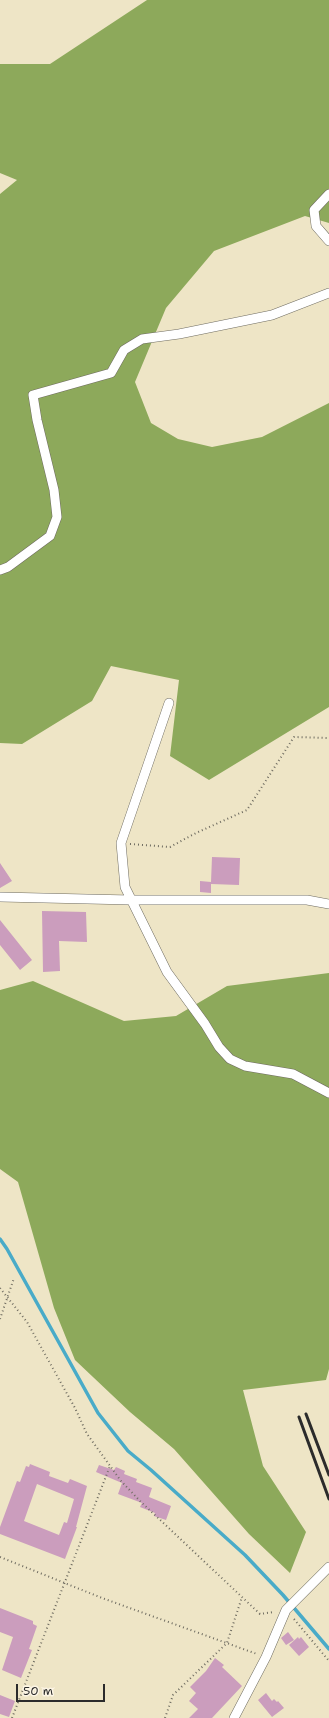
<!DOCTYPE html>
<style>
body{margin:0}
#map{position:relative;width:329px;height:1718px;overflow:hidden;background:#eee5c6;font-family:"Shantell Sans",sans-serif}
canvas{display:block}
.scale{position:absolute;left:16px;top:1684px;width:89px;height:18px;box-sizing:border-box;border:2px solid #2b2b2b;border-top:0;padding-left:5px;font-size:12px;line-height:14px;white-space:nowrap;color:#2b2b2b;-webkit-text-stroke:3px #fcf5e5;paint-order:stroke}
</style>
<div id="map">
<canvas width="329" height="1718"></canvas>
<div class="scale">50 m</div>
</div>
<script>
const ctx = document.querySelector('canvas').getContext('2d');
ctx.lineJoin = 'round';
function fillPath(path, color) { ctx.fillStyle = color; ctx.fill(path, 'evenodd'); }
const shape = rows => new Path2D(rows.map(r => 'M' + r).join(''));
function trace(path, color, width, dash) { ctx.strokeStyle = color; ctx.lineWidth = width; ctx.lineCap = dash ? 'butt' : 'round'; ctx.setLineDash(dash || []); ctx.stroke(path); }
fillPath(shape([
 [147,0,329,0,329,223,305,216,214,251,166,308,135,382,151,423,178,439,212,447,262,437,329,403,329,707,209,780,170,756,179,680,111,666,92,701,22,744,0,743,0,194,17,180,0,173,0,64,50,64],
 [329,973,329,1369,326,1380,243,1390,263,1466,306,1532,290,1573,249,1534,174,1449,130,1412,75,1360,54,1308,18,1182,0,1169,0,990,33,981,124,1021,176,1016,227,986]
]), '#8da95b');
trace(shape([
 [0,1239,7,1249,98,1413,128,1451,151,1470,245,1555,283,1595,329,1649]
]), '#49abc8', 3.5);
fillPath(shape([
 [212,857,240,858,239,885,211,884,211,893,200,892,200,881,211,882],
 [0,863,12,881,0,888],
 [42,911,86,912,87,942,59,941,60,971,43,972],
 [0,920,32,960,20,970,0,945],
 [30,1464,50,1472,49,1476,68,1483,70,1479,87,1486,76,1527,77,1527,65,1559,0,1534,0,1527,17,1481,20,1482,26,1466,29,1467],
 [37,1484,74,1499,67,1523,64,1522,59,1535,24,1521],
 [99,1465,114,1470,116,1467,125,1471,124,1474,137,1479,136,1482,152,1488,149,1497,171,1506,166,1520,154,1516,155,1513,140,1507,142,1503,118,1494,122,1483,96,1472],
 [0,1608,33,1621,33,1624,37,1626,29,1649,32,1650,21,1678,2,1670,13,1637,0,1632],
 [288,1632,294,1640,286,1645,281,1638],
 [298,1637,299,1639,301,1637,309,1647,299,1656,289,1645],
 [215,1658,224,1665,222,1667,242,1686,212,1718,189,1718,198,1709,189,1701,196,1693,190,1687,206,1671],
 [266,1693,272,1701,274,1699,277,1702,278,1701,284,1708,272,1717,258,1700],
 [0,1695,15,1701,9,1717,0,1714]
]), '#cb9dbd');
const minor = shape([
 [329,194,314,210,316,226,329,241],
 [0,570,8,567,50,536,57,517,54,490,37,420,33,395,111,373,124,350,142,339,179,334,272,315,329,293],
 [169,703,121,843,125,887,167,972,205,1024,219,1047,230,1059,245,1066,293,1074,329,1093],
 [0,897,131,900,307,900,329,904],
 [234,1718,266,1657,286,1610,329,1567]
]);
trace(minor, '#6f6c61', 10);
trace(shape([
 [130,844,170,847,196,833,247,810,294,737,329,738],
 [0,1288,27,1322,75,1408,87,1434,121,1481,140,1501,260,1614,274,1612],
 [0,1319,14,1278],
 [0,1557,102,1598,257,1654],
 [294,1619,329,1661],
 [12,1718,110,1466],
 [165,1718,173,1695,227,1643,242,1597]
]), '#6f6c61', 2, [1, 3]);
trace(minor, '#fff', 9);
trace(shape([
 [306,1414,329,1475],
 [299,1417,329,1499]
]), '#2b2b2b', 3);
</script>
